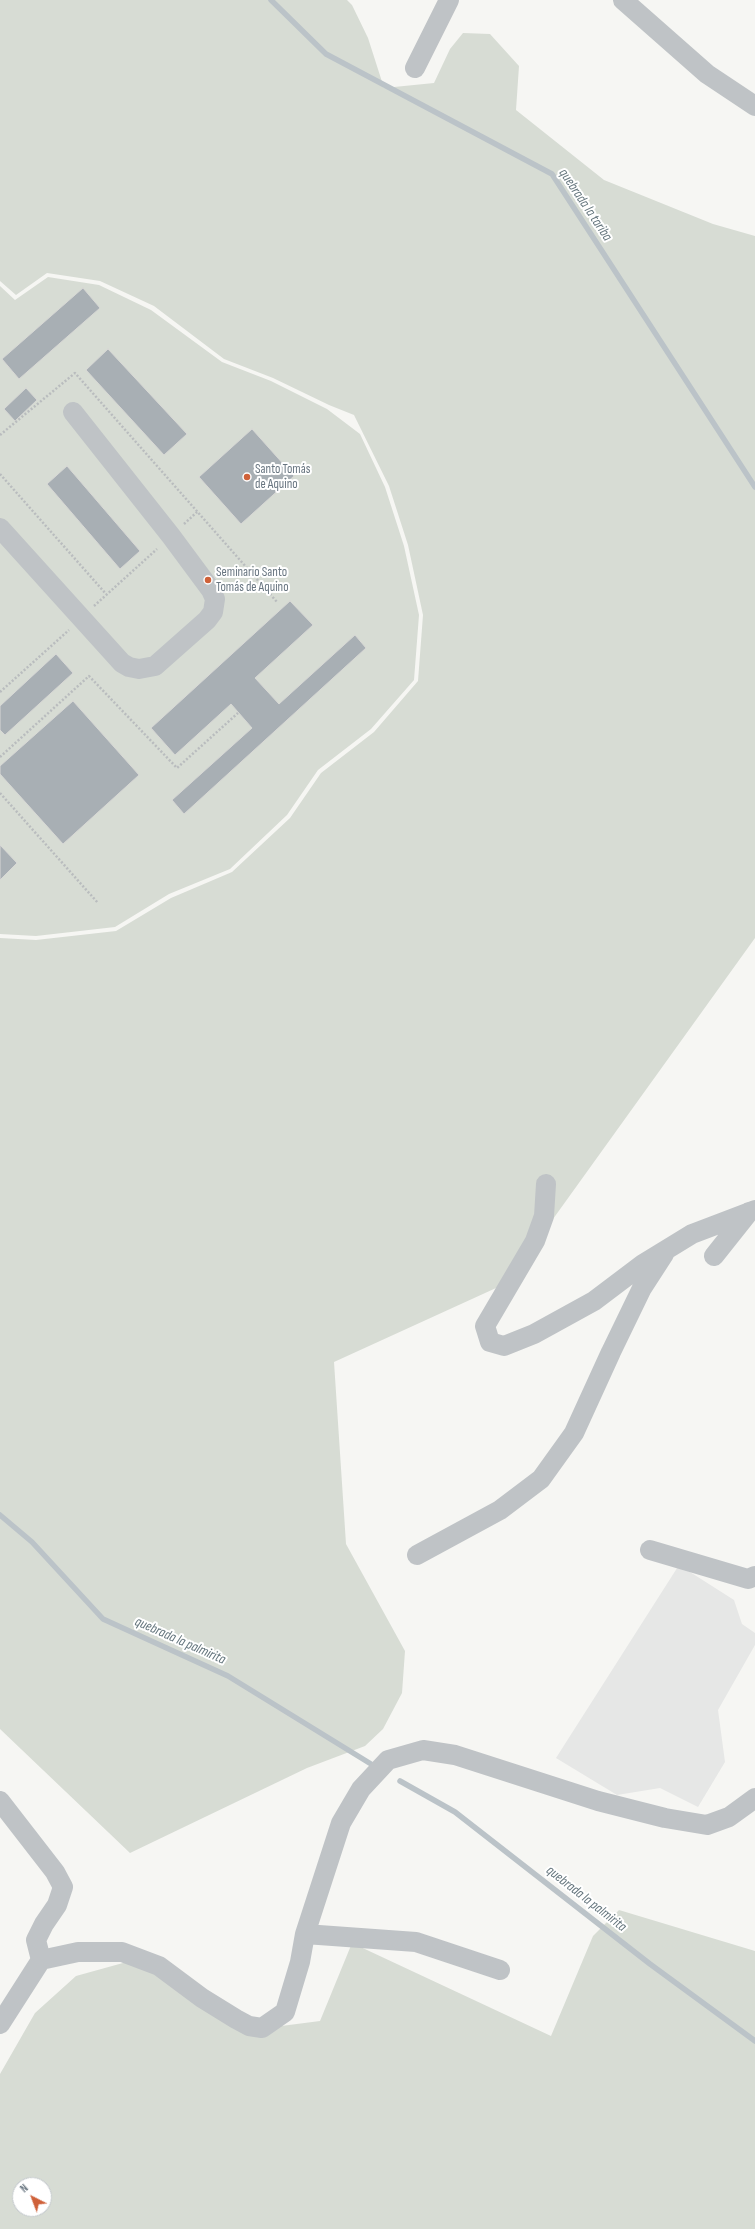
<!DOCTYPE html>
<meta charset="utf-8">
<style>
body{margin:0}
#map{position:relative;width:755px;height:2229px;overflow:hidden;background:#f6f6f3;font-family:"Sofia Sans Condensed",sans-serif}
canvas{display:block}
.north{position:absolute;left:12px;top:2177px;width:40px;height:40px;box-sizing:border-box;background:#fff;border:1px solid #c3c8cc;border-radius:50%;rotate:318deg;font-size:11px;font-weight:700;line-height:16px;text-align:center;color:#687580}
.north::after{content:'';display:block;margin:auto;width:14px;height:18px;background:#cf6139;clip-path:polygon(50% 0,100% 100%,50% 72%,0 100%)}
</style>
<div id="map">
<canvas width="755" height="2229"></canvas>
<div class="north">N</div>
</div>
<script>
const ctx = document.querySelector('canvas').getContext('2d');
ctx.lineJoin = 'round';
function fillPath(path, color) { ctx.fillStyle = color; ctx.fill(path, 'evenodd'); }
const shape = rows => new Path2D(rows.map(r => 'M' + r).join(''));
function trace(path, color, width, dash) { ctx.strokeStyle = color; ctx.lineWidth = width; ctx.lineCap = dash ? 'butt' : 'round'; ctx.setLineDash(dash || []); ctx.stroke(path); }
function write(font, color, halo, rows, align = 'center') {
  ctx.font = font + ' "Sofia Sans Condensed",sans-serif'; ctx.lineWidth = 4; ctx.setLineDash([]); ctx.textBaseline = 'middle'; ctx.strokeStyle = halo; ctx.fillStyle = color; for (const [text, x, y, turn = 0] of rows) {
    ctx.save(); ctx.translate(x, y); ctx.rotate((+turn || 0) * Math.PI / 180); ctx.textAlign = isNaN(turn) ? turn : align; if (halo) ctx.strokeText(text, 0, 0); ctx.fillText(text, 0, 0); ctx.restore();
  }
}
fillPath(shape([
 [679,1565,734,1600,742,1624,755,1633,755,1645,718,1710,725,1762,698,1807,660,1788,617,1795,556,1758]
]), '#e6e7e6');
fillPath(shape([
 [0,0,347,0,352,5,368,38,384,88,434,83,450,49,463,33,490,34,519,66,516,110,604,180,713,224,755,236,755,938,507,1283,334,1362,346,1544,405,1651,402,1693,383,1729,365,1746,307,1768,130,1853,0,1729,0,938,36,940,116,931,171,898,232,872,290,818,321,773,374,732,418,681,423,615,408,545,389,486,354,415,329,405,273,378,224,359,154,306,100,281,47,273,16,295,0,281],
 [48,277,99,285,151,310,222,362,271,381,327,409,360,434,385,487,404,546,419,615,414,680,371,729,318,770,287,815,230,869,169,894,115,927,36,936,0,934,0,286,15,300],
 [619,1910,755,1951,755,2229,0,2229,0,2074,35,2013,76,1976,141,1958,258,2029,320,2021,352,1943,551,2036,593,1936],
 [20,2185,44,2185,44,2209,20,2209]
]), '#d7dcd4');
trace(shape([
 [271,0,326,54,552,174,755,487],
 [0,1515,32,1542,103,1619,228,1676,371,1764],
 [400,1781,455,1812,650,1964,755,2041]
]), '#bbc3c8', 5.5);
const building = shape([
 [83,288,100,308,19,379,2,359,83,288],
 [108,349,187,434,164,455,86,370,108,349],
 [26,388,37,400,15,421,4,409,26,388],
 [252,429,294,476,241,524,199,477,252,429],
 [67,466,140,551,120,569,47,484,67,466],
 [290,601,313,625,255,678,279,704,355,635,366,648,184,814,172,800,252,728,231,704,175,755,151,728,290,601],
 [56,654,73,673,5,735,0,730,0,706,56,654],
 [73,701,139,775,63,844,0,774,0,766,73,701],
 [0,845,17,863,0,880,0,845]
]);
fillPath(building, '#a8afb4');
trace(building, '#d7d7d5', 1);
trace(shape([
 [0,435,75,373,277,602],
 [0,474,106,594],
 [184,524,197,512],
 [94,606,157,549],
 [0,692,69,630],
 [0,757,89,676,177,768,238,713],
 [0,793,98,903]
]), '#b9bcbe', 2.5, [2, 2]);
trace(shape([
 [623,0,707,74,755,106],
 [415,68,449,0],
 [0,528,122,663,129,667,139,669,155,666,207,620,213,612,215,599,211,590,171,536,73,412],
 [546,1184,544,1216,535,1241,485,1326,490,1342,504,1346,534,1334,594,1301,643,1264,692,1234,755,1210],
 [714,1256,749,1212],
 [650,1550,748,1579,755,1576],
 [417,1555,500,1510,541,1479,574,1433,611,1352,642,1288,664,1254],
 [0,1801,55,1872,63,1887,57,1905,44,1924,36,1940,41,1960],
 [305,1934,341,1823,361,1789,388,1760,423,1750,455,1755,598,1801,665,1818,707,1825,729,1817,755,1798],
 [0,2024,41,1960,78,1952,122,1952,159,1966,202,1998,236,2019,249,2026,262,2028,285,2012,300,1962,305,1934,416,1942,500,1970]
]), '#bfc3c6', 20);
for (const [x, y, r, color] of [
 [247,477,4,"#cf6139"],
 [208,580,4,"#cf6139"]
]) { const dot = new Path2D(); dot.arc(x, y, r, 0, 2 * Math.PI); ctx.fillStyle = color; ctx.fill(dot); trace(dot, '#fff', 1.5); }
write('13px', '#687580', '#fff', [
 ["Santo Tomás",255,470],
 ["de Aquino",255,485],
 ["Seminario Santo",216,573],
 ["Tomás de Aquino",216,588]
], 'left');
write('italic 14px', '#64757d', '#fff', [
 ["quebrada la tariba",585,205,56],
 ["quebrada la palmirita",180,1641,24],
 ["quebrada la palmirita",586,1899,38]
]);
</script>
